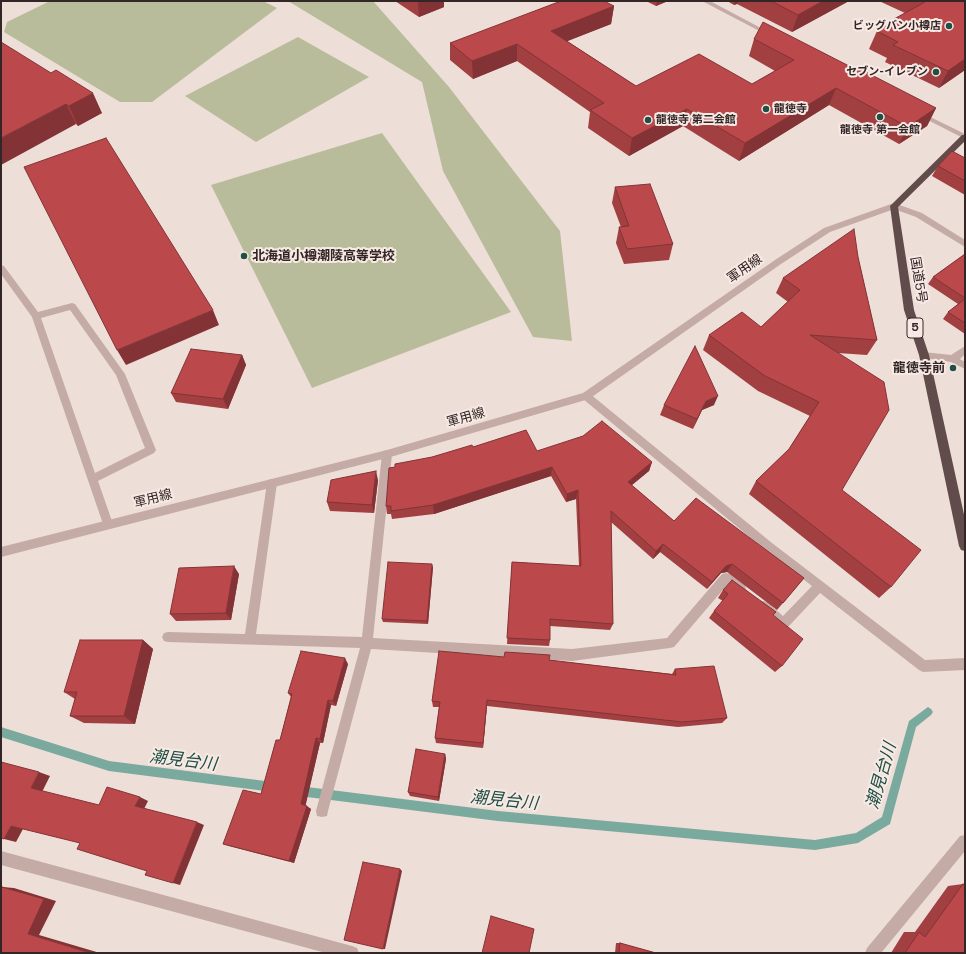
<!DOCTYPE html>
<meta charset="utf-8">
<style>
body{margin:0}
#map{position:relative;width:966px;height:954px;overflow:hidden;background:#eeded8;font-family:"Space Grotesk",sans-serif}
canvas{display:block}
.frame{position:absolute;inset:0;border:2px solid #322626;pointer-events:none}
</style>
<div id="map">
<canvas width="966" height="954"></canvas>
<div class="frame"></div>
</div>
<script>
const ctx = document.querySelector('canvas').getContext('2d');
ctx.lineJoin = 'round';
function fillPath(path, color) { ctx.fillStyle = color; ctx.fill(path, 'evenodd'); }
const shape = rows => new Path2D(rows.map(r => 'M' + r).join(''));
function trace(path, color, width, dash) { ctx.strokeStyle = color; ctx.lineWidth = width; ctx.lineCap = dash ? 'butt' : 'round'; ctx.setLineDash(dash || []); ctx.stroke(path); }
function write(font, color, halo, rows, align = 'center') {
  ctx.font = font + ' "Space Grotesk","Noto Sans JP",sans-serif'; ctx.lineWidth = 4; ctx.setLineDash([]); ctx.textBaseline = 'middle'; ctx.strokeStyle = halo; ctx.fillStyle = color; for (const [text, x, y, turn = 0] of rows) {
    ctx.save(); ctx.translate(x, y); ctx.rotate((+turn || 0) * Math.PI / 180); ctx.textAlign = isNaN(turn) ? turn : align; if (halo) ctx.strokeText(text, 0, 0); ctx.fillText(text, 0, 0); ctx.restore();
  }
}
fillPath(shape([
 [50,1,263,1,277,8,152,102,120,102,4,32,7,22],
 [288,1,373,1,449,87,560,231,572,341,533,337,443,171,422,82],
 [298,37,369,77,256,142,185,96],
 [382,133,511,312,312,388,211,185]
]), '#b9bc9a');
fillPath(shape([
 [928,707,931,709,933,712,931,715,916,727,890,824,858,843,815,850,498,821,299,796,295,795,294,791,295,787,299,786,498,811,815,840,856,833,882,817,909,721,928,707],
 [1,727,109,761,273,782,277,783,278,787,277,791,273,792,109,771,1,737,1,727]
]), '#7aa99e');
fillPath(shape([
 [1,265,4,266,38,312,72,303,75,304,125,374,156,450,154,453,98,481,113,524,112,527,108,529,104,527,103,524,32,317,1,274,1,265],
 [70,310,116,375,145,448,95,473,41,318,70,310]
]), '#c5aba5');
fillPath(shape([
 [702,1,710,1,774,35,769,36,702,1],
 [918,111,965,134,965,139,916,114,914,113,918,111],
 [894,203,922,213,965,240,965,247,916,217,891,208,890,206,894,203],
 [965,346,965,354,960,359,965,362,965,369,951,362,924,358,920,355,924,352,951,355,965,346],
 [586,392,589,393,772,543,925,660,965,658,965,670,923,672,919,670,820,593,788,627,784,628,780,627,759,610,757,606,759,602,763,601,767,602,783,616,812,586,764,549,583,399,581,396,586,392],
 [387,450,390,451,392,454,373,638,572,649,667,638,722,574,726,573,730,574,745,585,746,589,745,593,741,594,727,585,674,647,670,648,572,661,371,649,328,811,327,816,322,817,317,816,316,811,360,648,168,642,164,641,162,637,164,633,168,632,245,634,267,483,268,480,272,479,276,480,277,483,256,634,362,637,382,454,384,451,387,450],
 [965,835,965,851,881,953,865,953,867,948,960,836,965,835],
 [1,851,352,946,357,948,359,953,326,953,1,865,1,851]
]), '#c5aba5');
fillPath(shape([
 [894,203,898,206,897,208,830,232,781,264,589,399,387,458,1,557,1,547,387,450,583,393,775,260,824,228,894,203]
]), '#c5aba5');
fillPath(shape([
 [962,135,965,135,965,141,898,207,914,310,929,355,965,519,965,551,961,550,959,546,919,355,904,310,890,206,962,135]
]), '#624c4b');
fillPath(shape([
 [395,1,444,1,444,7,419,17],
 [646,1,668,1,656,6],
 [727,1,849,1,792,32,737,4,734,5],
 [879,1,965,1,965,70,939,88,885,62,887,58,869,49,877,31,893,23,894,19,905,13],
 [614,6,611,24,567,41,636,86,752,84,775,71,749,56,754,39,853,68,936,108,927,126,899,144,829,105,739,161,683,126,629,156,588,128,590,112,517,61,473,79,450,60,450,43],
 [1,42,102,113,78,126,76,124],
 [965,158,965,195,932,176,938,166],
 [615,187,673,244,669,260,624,264,616,243,619,227,621,227,612,203],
 [965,254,965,334,943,319,948,312,958,304,928,284,933,277],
 [858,257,877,340,867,355,837,353,842,490,891,587,879,598,749,494,756,481,789,449,810,416,758,391,703,350,709,335,761,327,788,302,776,293,783,278],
 [242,355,246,365,228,409,176,402,171,393],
 [664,405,714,405,702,410,693,429,660,415],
 [473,447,537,451,652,462,649,471,631,485,674,521,804,578,777,610,727,572,721,573,707,589,660,552,653,559,611,522,613,624,610,630,550,626,550,640,549,646,507,644,512,562,579,566,576,499,566,502,551,476,434,514,392,519,391,514,387,514,386,506,395,467,432,457],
 [378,480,374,513,330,511,327,502],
 [433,567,428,624,383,622,382,619],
 [239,574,231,620,176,621,170,614],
 [723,590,773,615,782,666,775,672,709,618,714,611,723,601,718,598],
 [143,640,153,649,135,724,84,723,70,716,75,699,64,692],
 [504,657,549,660,672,674,675,669,727,718,722,723,678,727,487,706,483,748,436,743,435,738,439,707,433,707,432,701],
 [348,664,336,706,331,705,323,743,320,743,305,806,311,809,294,863,229,846,223,844,261,794,280,740,291,697,288,693],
 [445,754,446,759,439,801,410,796,408,792],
 [963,884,965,953,891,953,904,932,915,932,948,886],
 [616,943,620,943,656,953,615,953]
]), '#a13f41');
fillPath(shape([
 [418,1,444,1,444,7,419,17],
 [657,1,668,1,656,6],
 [735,1,738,1,737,4,734,5],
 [823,1,849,1,792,32,798,15],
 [614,6,611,24,550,48,551,31],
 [517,44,517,61,473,79,472,61],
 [965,59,965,70,939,88,948,71],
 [836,88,829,105,739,161,745,143],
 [93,93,102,113,78,126,69,106],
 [66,104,76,124,1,165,1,138],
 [936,108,927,126,899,144,908,127],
 [687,109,683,126,629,156,632,138],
 [213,310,219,325,126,365,117,350],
 [242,355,246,365,228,409,223,399],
 [718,396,714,405,702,410,693,429,697,419,706,401],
 [652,462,649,471,625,491,628,482],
 [552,467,551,476,434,514,433,505],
 [376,471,378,480,374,513,372,505],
 [578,490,576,499,566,502,567,494],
 [663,544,660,552,653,559,656,551],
 [432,564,433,567,428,624,427,621],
 [732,564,727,572,721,573,707,589,712,582,726,566],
 [234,566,239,574,231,620,226,613],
 [143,640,153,649,135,724,124,716],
 [345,658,348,664,336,706,333,701],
 [328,700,331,705,323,743,320,739],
 [487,700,487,706,483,748,483,743],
 [316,738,320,743,305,808,301,804],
 [445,754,446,759,439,801,438,797],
 [39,772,50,776,42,792,31,788],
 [140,797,148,801,144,809,135,806],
 [307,806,311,809,294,863,289,861],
 [197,822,204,825,180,885,173,883],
 [11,826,23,829,16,842,4,839],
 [400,869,402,871,385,949,383,949],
 [2,887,14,888,56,901,39,935,100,953,90,953,28,934]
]), '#833335');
const building = shape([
 [561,1,604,1,614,6,551,31,636,86,699,54,752,84,794,60,754,39,763,22,853,68,856,67,936,108,908,127,836,88,745,143,687,109,632,138,590,110,604,103,517,44,472,61,450,43,561,1],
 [771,1,823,1,798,15,771,1],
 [924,1,965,1,965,59,948,71,893,45,898,42,877,31,897,20,894,19,925,2,924,1],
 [1,42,51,73,56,70,93,93,69,106,66,104,1,138,1,42],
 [106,138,213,310,117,350,24,167,106,138],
 [952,151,965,158,965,181,938,166,952,151],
 [650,184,673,244,627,249,619,227,629,226,615,187,650,184],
 [854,229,858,257,877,340,810,335,884,382,889,410,842,490,921,550,891,587,756,481,789,449,819,402,765,376,709,335,742,312,761,327,800,290,783,278,854,229],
 [965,254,965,298,933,277,965,254],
 [965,299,965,323,948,312,965,299],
 [695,346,718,396,706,401,697,419,664,405,695,346],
 [191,349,242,355,223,399,171,393,191,349],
 [602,421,652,462,628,482,674,521,696,498,804,578,783,603,732,564,726,566,712,582,663,544,656,551,611,511,613,624,550,619,550,640,507,638,512,562,581,566,578,490,567,494,552,467,433,505,391,511,391,506,386,506,389,468,395,467,395,464,432,457,472,445,473,447,526,430,537,451,583,436,602,421],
 [376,471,372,505,327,502,331,480,376,471],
 [388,562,432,564,427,621,382,619,388,562],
 [234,566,226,613,170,614,179,568,234,566],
 [732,580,776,612,773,615,803,639,782,666,714,611,728,594,723,590,732,580],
 [80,640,143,640,124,716,70,716,77,692,64,692,80,640],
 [301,651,345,658,333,701,328,700,320,739,316,738,301,804,307,806,289,861,223,844,243,790,261,794,276,740,280,740,292,694,288,693,301,651],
 [439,651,504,657,505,652,550,655,549,660,676,675,675,669,714,666,727,718,682,722,487,700,483,743,435,738,440,702,432,701,439,651],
 [416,749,445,754,438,797,408,792,416,749],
 [1,762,39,772,31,788,99,805,107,787,140,797,135,806,197,822,173,883,145,875,147,871,77,849,80,843,11,826,4,839,1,838,1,762],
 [363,862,400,869,383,949,344,940,363,862],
 [963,884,965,886,965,953,905,953,919,932,925,937,963,884],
 [2,887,44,899,28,934,90,953,1,953,1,889,2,887],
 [491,916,534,929,529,953,482,953,491,916],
 [620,943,656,953,619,953,620,943]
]);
fillPath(building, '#bb494c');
trace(building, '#833335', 1);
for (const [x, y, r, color] of [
 [949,26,4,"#1f4f45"],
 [936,72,4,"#1f4f45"],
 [766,109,4,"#1f4f45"],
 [880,117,4,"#1f4f45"],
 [648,120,4,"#1f4f45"],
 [244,256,4,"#1f4f45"],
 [953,368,4,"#1f4f45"]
]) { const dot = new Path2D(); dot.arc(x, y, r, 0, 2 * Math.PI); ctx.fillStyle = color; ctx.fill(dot); trace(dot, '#f7e9e4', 1.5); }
write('bold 11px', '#322626', '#f7e9e4', [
 ["ビッグバン小樽店",941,26],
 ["セブン-イレブン",928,72],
 ["龍徳寺",774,109,"left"],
 ["龍徳寺 第二会館",656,120,"left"],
 ["龍徳寺 第一会館",880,130,"center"]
], 'right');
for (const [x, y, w] of [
 [915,328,16]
]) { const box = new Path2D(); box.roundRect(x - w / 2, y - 10, w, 20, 3); ctx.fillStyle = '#f7e9e4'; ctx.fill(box); trace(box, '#322626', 1); }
write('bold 12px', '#322626', null, [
 ["5",915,328]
]);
write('bold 13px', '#322626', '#f7e9e4', [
 ["北海道小樽潮陵高等学校",252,256],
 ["龍徳寺前",945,368,"right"]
], 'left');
write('13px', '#322626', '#f7e9e4', [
 ["軍用線",745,269,-35],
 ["国道5号",918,280,81],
 ["軍用線",466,418,-16],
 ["軍用線",153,499,-14]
]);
write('italic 17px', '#1f4f45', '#f7e9e4', [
 ["潮見台川",183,761,7],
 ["潮見台川",882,776,-74],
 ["潮見台川",504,801,6]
]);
</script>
